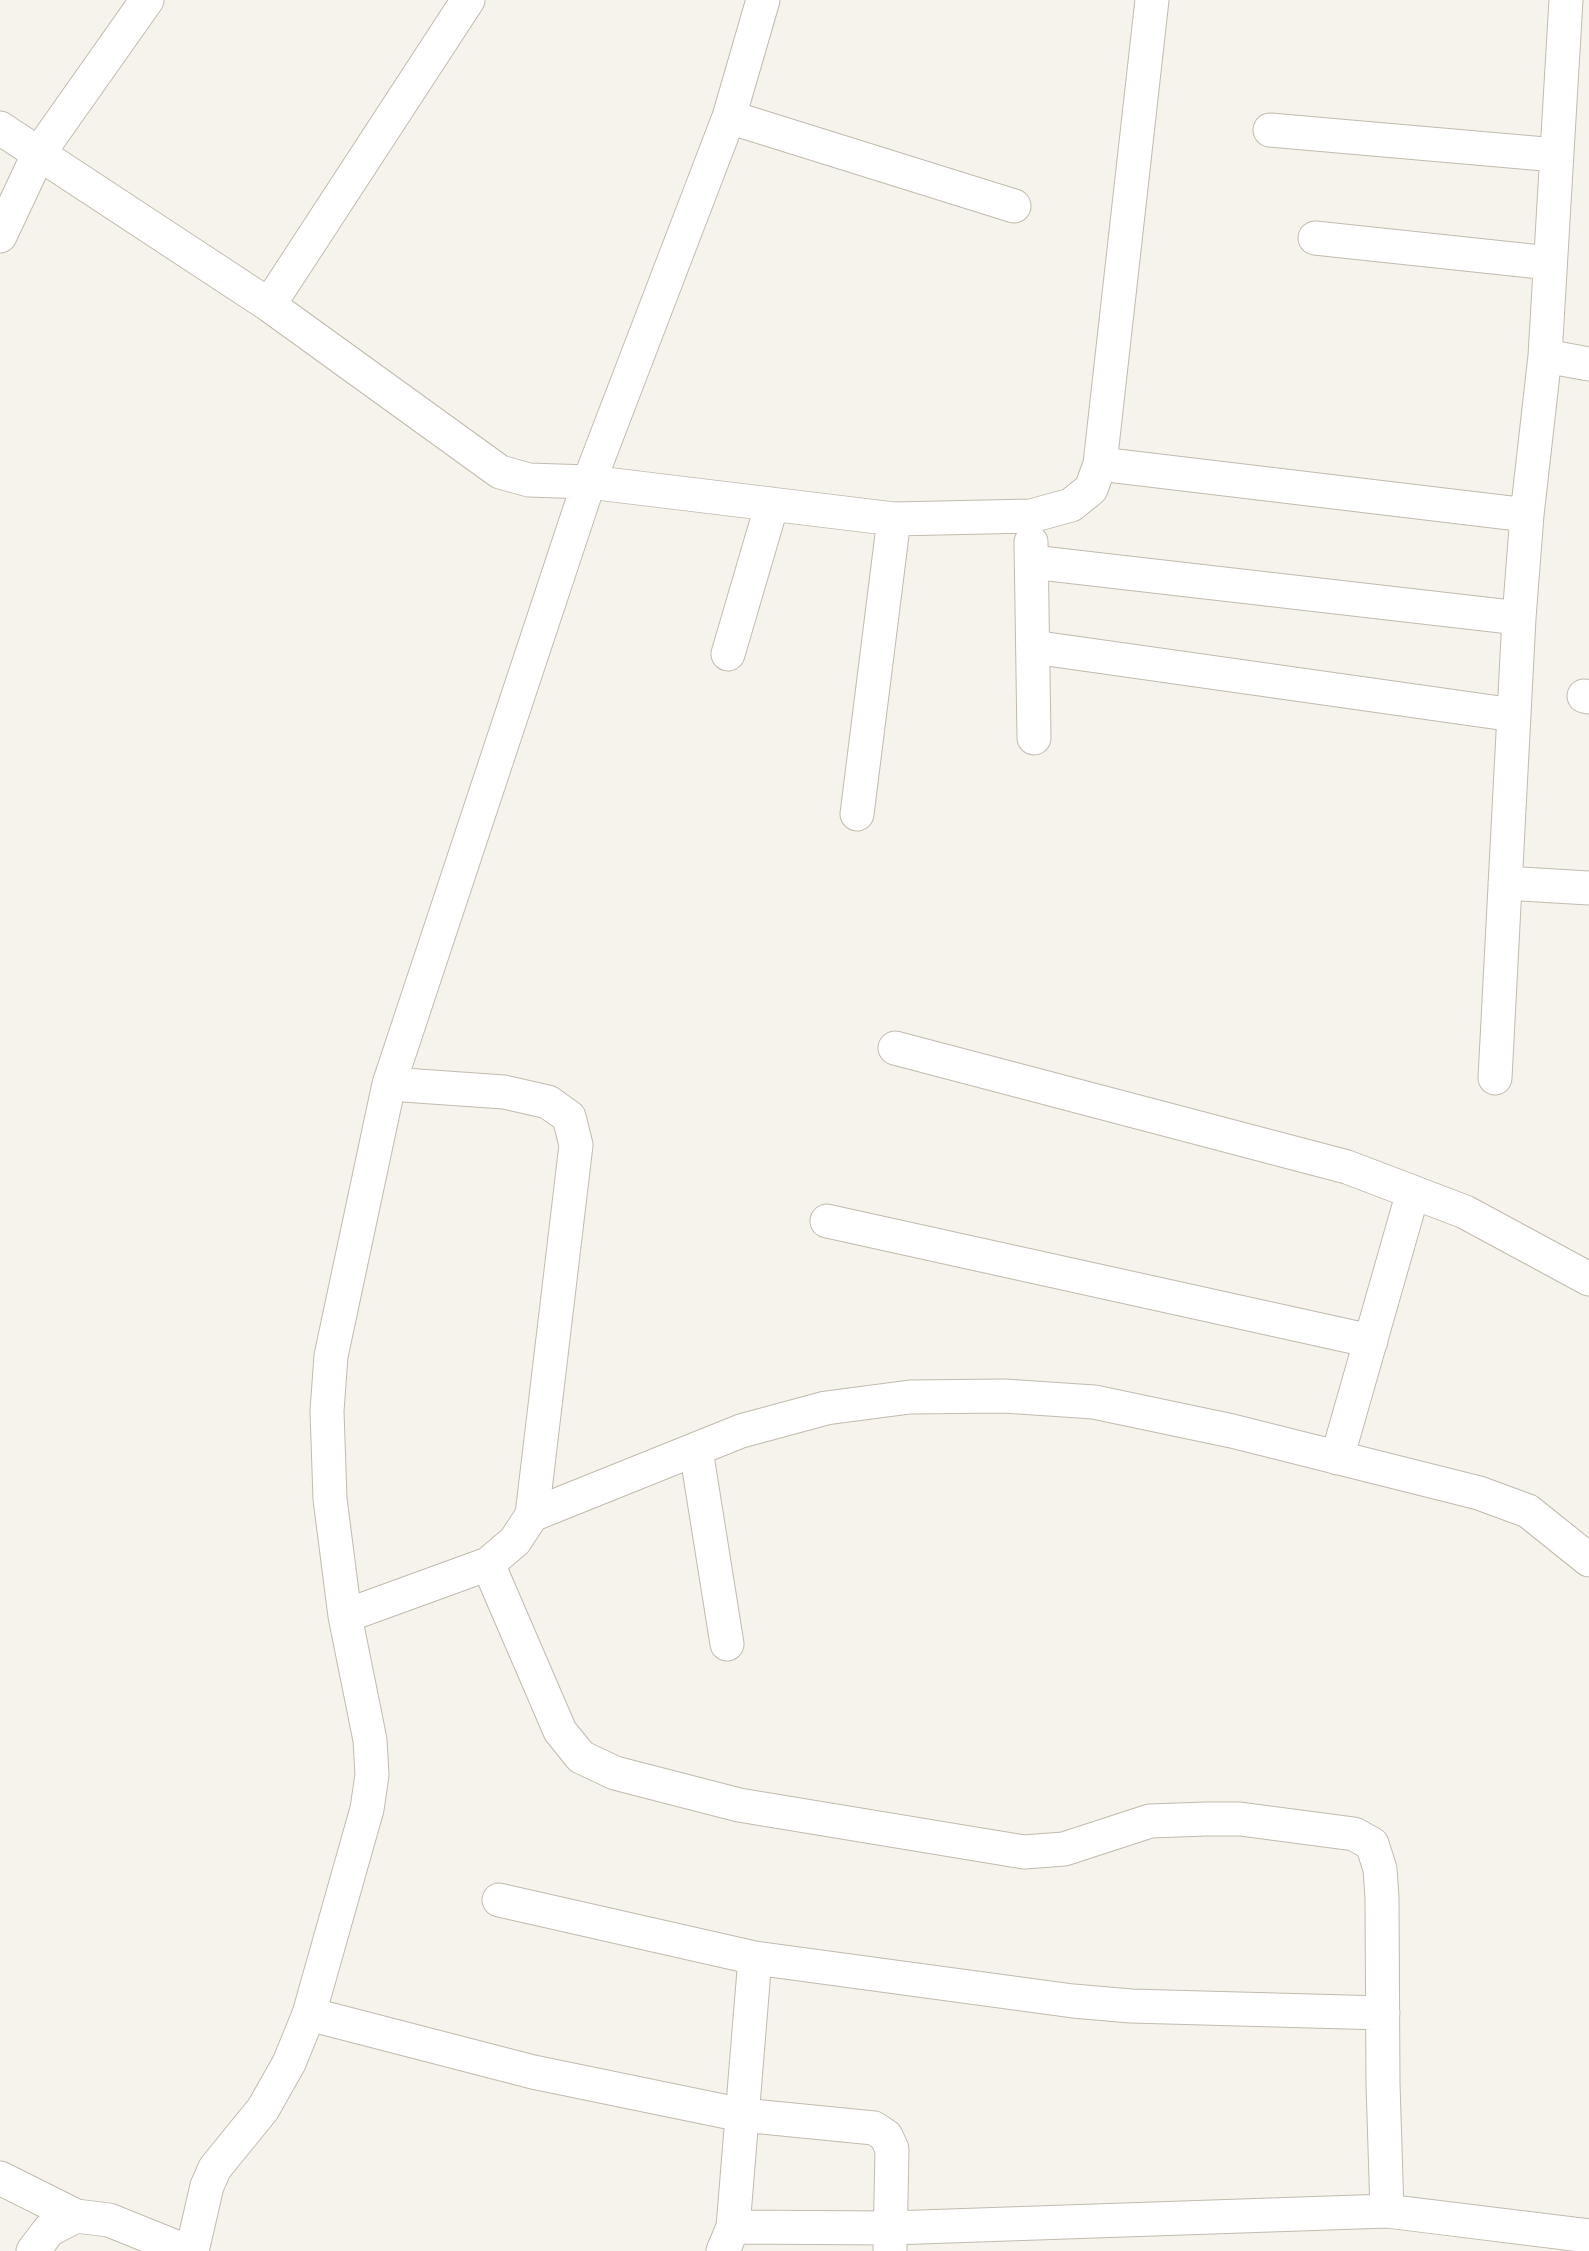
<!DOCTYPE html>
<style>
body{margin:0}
canvas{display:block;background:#f6f3ec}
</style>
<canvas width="1589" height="2251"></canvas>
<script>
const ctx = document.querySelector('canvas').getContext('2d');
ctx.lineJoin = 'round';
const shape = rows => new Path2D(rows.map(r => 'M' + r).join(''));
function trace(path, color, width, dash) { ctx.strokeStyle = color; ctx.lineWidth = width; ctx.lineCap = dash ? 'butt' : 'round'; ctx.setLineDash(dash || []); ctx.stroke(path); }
const minor = shape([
 [729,117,1014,206],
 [0,128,269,305,500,472,529,480,589,482,894,519,1031,516,1071,505,1091,489,1100,464,1152,0],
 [1270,130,1556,155],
 [0,236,39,153,147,0],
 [1315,238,1550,263],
 [269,305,468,0],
 [1545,356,1589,364],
 [1100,464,1527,515],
 [1031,542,1034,738],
 [1032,562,1519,618],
 [1033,647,1514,715],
 [728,654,772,504],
 [1584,696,1589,697],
 [857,814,894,519],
 [1505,883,1589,888],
 [895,1048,1347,1167,1465,1212,1589,1279],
 [1495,1078,1519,618,1527,515,1545,356,1566,0],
 [827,1221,1371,1341],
 [696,1450,727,1644],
 [1337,1458,1413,1192],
 [532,1515,741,1431,826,1408,910,1397,1004,1396,1094,1402,1232,1431,1479,1493,1528,1511,1589,1560],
 [488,1564,560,1731,581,1757,615,1773,739,1805,1024,1852,1064,1849,1150,1821,1206,1819,1240,1819,1354,1834,1372,1844,1380,1869,1382,1898,1383,2084,1387,2211],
 [345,1616,488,1564,515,1541,532,1515,576,1145,569,1117,548,1102,504,1092,389,1084],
 [499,1900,755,1958,1073,2001,1131,2006,1383,2013],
 [309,2014,533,2072,742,2115,874,2128,886,2136,892,2149,890,2249],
 [0,2178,76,2216],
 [733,2227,891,2228,1387,2211,1589,2236],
 [33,2251,49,2230,76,2216,109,2220,186,2251],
 [192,2251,207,2186,215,2168,263,2109,289,2063,309,2014,367,1809,372,1775,370,1740,345,1616,330,1499,327,1411,331,1356,389,1084,589,482,729,117,763,0],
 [723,2251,733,2227,755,1958]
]);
trace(minor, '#c2bbae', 35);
trace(minor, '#fff', 33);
</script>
